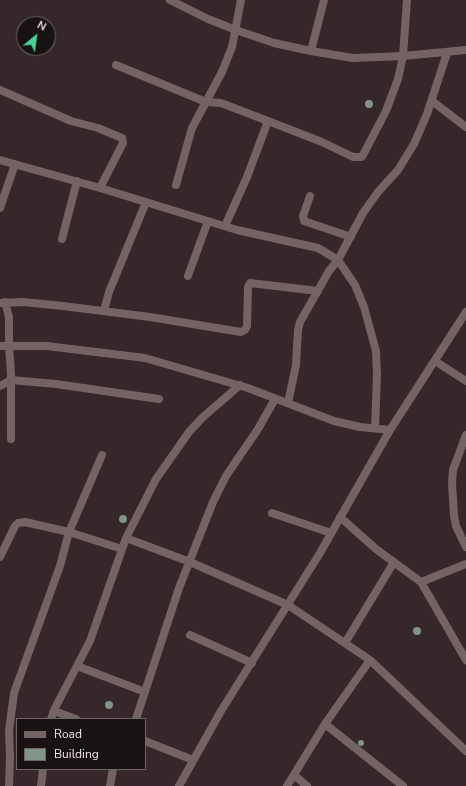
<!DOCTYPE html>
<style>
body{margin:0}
#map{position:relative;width:466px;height:786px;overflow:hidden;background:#36272a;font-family:"Nunito Sans",sans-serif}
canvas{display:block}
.legend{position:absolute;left:16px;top:718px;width:130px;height:52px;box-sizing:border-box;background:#191213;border:1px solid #6f6667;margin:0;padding:5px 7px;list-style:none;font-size:12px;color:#efe4e6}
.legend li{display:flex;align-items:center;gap:8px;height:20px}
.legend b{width:20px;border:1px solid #6f6667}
.north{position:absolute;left:16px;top:16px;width:40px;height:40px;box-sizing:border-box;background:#191213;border:1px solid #6f6667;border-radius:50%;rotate:29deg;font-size:11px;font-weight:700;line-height:16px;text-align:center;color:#efe4e6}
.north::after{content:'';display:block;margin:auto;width:14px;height:18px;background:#4ad49c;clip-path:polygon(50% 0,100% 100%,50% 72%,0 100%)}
</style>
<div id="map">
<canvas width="466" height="786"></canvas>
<ul class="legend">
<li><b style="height:5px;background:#746265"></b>Road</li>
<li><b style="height:11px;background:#82938a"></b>Building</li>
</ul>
<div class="north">N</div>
</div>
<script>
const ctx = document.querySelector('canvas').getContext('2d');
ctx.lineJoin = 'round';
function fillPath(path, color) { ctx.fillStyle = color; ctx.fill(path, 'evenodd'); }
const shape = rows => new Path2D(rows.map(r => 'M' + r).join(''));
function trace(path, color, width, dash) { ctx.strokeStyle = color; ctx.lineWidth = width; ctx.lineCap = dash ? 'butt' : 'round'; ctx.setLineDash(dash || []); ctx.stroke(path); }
fillPath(shape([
 '365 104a4 4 0 1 1 8 0a4 4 0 1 1-8 0Z',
 '119 519a4 4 0 1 1 8 0a4 4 0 1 1-8 0Z',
 '413 631a4 4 0 1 1 8 0a4 4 0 1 1-8 0Z',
 '105 705a4 4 0 1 1 8 0a4 4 0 1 1-8 0Z',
 '358 743a3 3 0 1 1 6 0a3 3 0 1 1-6 0Z'
]), '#82938a');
trace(shape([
 [170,0,208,19,236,30,274,43,311,51,353,58,403,56,466,50],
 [311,51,324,0],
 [116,65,206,102,221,103,268,121,247,177,225,226],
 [0,90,71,121,98,128,122,138,123,143,100,188],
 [432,101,466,127],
 [268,121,322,142,353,157,362,157,386,111,398,79,403,56,407,0],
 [0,160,100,188,237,230,318,248,338,260,355,285,364,307,376,351,377,375,375,428],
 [176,185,192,128,222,72,232,47,241,0],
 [310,196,303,216,304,221,351,237],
 [0,208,15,164],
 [62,239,77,181],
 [188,276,208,221],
 [0,303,23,302,63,306,150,317,241,332,245,330,247,326,248,287,250,283,318,291],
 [104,311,109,292,146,202],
 [0,346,47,346,145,358,248,388,334,421,360,427,390,430],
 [435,361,466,381],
 [0,386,11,380,11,375,9,345,9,317,5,302],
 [288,403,296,365,298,330,300,322,329,271,338,260,363,213,378,192,398,170,414,144,427,114,447,53],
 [466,435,453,470,452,483,454,516,456,526,466,547],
 [11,439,11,380,56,384,159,399],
 [272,513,331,533],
 [340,517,376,549,421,582,466,660],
 [126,538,190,562,288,605,370,660,466,751],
 [0,557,15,526,18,523,25,522,69,532,122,549],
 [421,582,466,564],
 [190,635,252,663],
 [345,643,394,562],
 [77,666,145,692],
 [54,711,76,719],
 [51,719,55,708,90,641,126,538,156,479,189,432,203,417,240,385],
 [136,719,179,588,213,502,226,476,258,429,275,399],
 [325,724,403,786],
 [145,741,193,760],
 [294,775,307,786],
 [9,786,10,757,9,731,14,693,60,566,69,532,102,455],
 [41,786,43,769],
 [110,786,113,769],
 [179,786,221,711,320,553,390,430,466,312],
 [287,786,325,724,370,660]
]), '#746265', 8);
</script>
